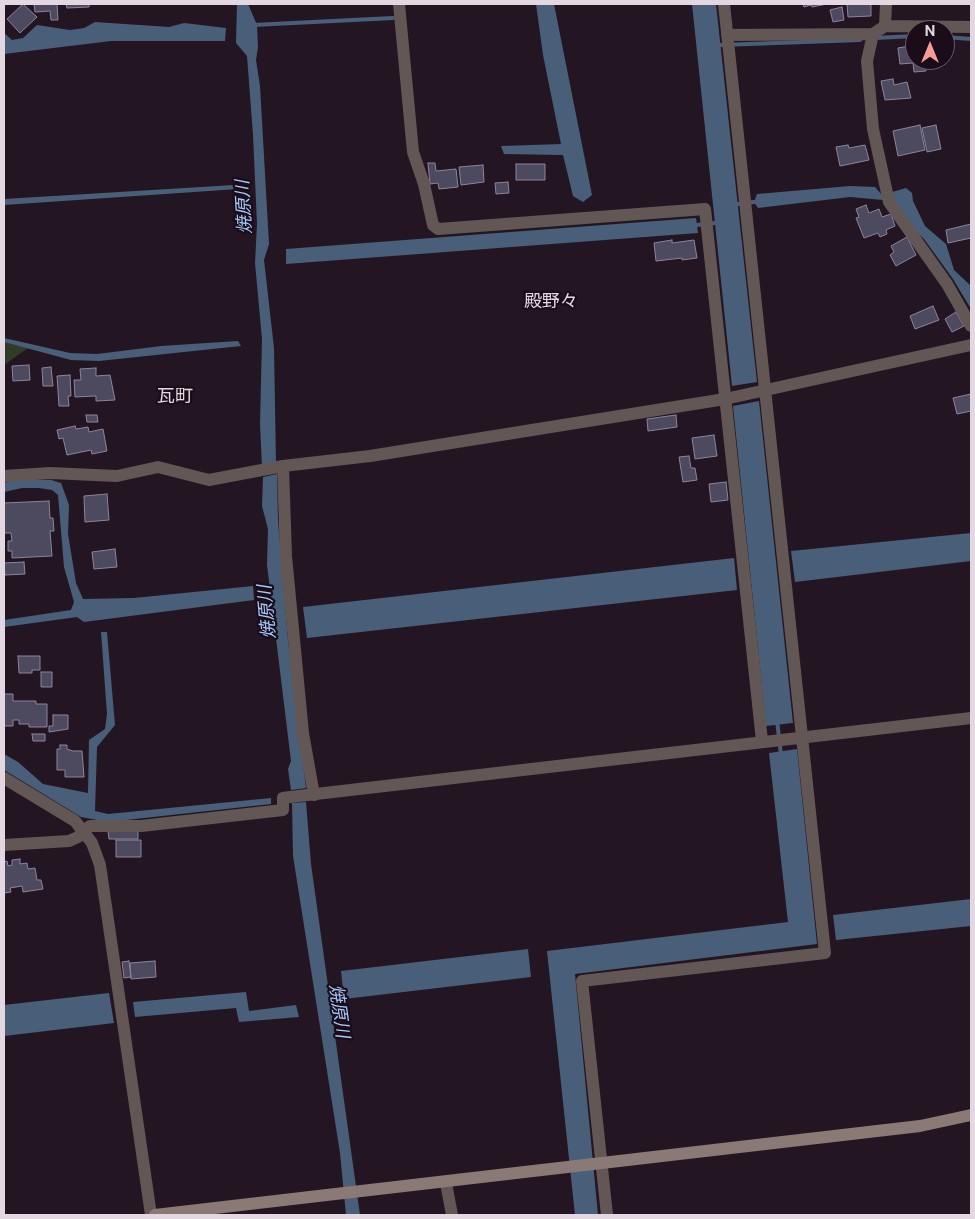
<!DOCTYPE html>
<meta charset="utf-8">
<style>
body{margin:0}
#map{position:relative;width:975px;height:1219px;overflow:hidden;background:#241523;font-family:"Public Sans",sans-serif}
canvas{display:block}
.frame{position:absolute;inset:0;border:5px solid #e3d8e1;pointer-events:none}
.north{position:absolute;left:905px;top:20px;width:50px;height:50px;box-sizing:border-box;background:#1a0c19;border:1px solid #6a5e69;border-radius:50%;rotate:0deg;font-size:14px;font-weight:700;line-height:20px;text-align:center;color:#e3d8e1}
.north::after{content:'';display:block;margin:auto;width:18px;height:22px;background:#f59c94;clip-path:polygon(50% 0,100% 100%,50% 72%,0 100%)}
</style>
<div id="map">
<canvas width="975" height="1219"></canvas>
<div class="frame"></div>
<div class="north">N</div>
</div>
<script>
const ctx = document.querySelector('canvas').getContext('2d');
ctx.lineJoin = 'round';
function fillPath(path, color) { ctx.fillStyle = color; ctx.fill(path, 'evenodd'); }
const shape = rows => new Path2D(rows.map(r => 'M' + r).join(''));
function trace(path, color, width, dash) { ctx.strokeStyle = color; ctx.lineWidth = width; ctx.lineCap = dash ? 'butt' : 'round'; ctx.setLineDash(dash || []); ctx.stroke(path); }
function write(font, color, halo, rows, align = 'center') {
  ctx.font = font + ' "Public Sans","Noto Sans JP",sans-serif'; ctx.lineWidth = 4.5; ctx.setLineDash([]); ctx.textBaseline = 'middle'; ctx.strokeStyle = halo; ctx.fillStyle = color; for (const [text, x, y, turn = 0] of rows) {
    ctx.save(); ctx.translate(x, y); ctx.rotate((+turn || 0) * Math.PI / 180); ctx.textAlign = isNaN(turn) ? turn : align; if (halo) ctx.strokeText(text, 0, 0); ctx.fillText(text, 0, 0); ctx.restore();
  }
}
fillPath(shape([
 [4,342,28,348,4,365]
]), '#313b28');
fillPath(shape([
 [237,4,248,4,257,25,258,47,256,60,260,86,269,244,264,260,274,348,276,464,262,467,260,424,262,339,255,263,257,224,253,135,247,56,236,43],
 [536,4,554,4,592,195,583,202,573,196,563,155,504,154,501,146,561,144,543,55],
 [692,4,716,4,757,382,732,386],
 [95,22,169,27,184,23,226,28,225,41,111,41,4,54,4,33,12,40,23,38,37,25,70,30,84,28],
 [234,185,238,189,4,205,4,199],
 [850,186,875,187,882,195,906,188,912,193,913,201,925,226,946,244,954,270,971,286,971,309,953,279,924,239,883,200,850,197,758,208,754,202,757,194],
 [696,218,698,233,286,264,286,249],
 [4,338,70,353,97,354,161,346,238,341,241,346,99,361,71,360,4,342],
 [759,401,793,723,766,726,733,406],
 [277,474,278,520,288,640,306,788,291,790,288,769,291,761,267,565,268,529,262,506,263,477],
 [15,479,51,480,61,483,69,505,68,534,76,583,83,599,134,598,253,586,254,600,84,622,77,617,4,627,4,620,71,610,74,602,64,567,58,495,52,490,39,488,22,488,4,492,4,483],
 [971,533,971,561,795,582,791,551],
 [734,558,737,590,307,638,303,607],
 [101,632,107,632,115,725,97,747,95,811,108,814,271,798,271,804,108,822,81,817,4,770,4,754,18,762,43,784,88,793,89,740,105,729,107,714],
 [797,749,817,944,575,974,598,1215,575,1215,547,951,788,922,769,753],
 [306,802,311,864,360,1215,346,1215,340,1153,293,856,292,803],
 [971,899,971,926,836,940,833,915],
 [528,949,531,977,344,999,341,971],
 [246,992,249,1011,296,1005,299,1017,239,1022,236,1008,135,1017,133,1002],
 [109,993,114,1023,4,1036,4,1005]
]), '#495f79');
trace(shape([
 [253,25,393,18],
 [945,37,971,39],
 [875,38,915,36],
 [721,45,860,40],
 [738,204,754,202],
 [697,225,715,223],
 [777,720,781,755]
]), '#495f79', 4);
const building = shape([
 [23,4,37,17,20,33,7,19,23,4],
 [34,4,57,4,58,20,51,20,50,11,35,12,34,4],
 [66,4,89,4,89,7,67,8,66,4],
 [803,4,827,4,812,7,811,5,804,7,803,4],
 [847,4,871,4,871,16,848,17,847,4],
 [842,7,844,20,833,22,830,10,842,7],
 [915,45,915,60,925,60,926,71,914,72,913,63,900,64,898,48,915,45],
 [893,79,894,85,907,82,911,98,885,100,881,81,893,79],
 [920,125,925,150,898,156,893,131,920,125],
 [936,125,941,149,927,152,922,128,936,125],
 [848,145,849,148,865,145,869,160,840,166,836,147,848,145],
 [428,163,435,163,436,171,456,169,458,187,439,189,438,183,430,184,428,163],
 [516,164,545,164,545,180,516,180,516,164],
 [483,165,484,182,461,185,459,167,483,165],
 [508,182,509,193,496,194,495,183,508,182],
 [866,205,869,213,879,209,882,217,891,214,895,226,886,230,887,234,880,237,878,233,864,238,856,218,859,217,856,209,866,205],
 [971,224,971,238,948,243,946,230,971,224],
 [907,237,916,255,896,266,890,255,894,252,891,246,907,237],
 [672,240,672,243,694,240,697,258,682,260,682,258,656,261,654,243,672,240],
 [933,306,939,320,915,329,910,316,933,306],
 [956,312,964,326,952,332,945,319,956,312],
 [29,365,30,380,13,381,12,366,29,365],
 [51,367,53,386,43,386,42,368,51,367],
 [96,368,96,376,110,375,115,400,96,401,96,396,75,397,74,380,81,380,80,369,96,368],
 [70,375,71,396,68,396,69,406,59,406,57,376,70,375],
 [971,394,971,411,957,414,953,398,971,394],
 [86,415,97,415,98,422,87,422,86,415],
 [676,415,677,427,648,431,647,419,676,415],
 [75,426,76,429,88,427,89,432,103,429,107,451,92,454,91,450,67,455,63,438,59,439,57,430,75,426],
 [714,435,717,456,695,459,692,438,714,435],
 [689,456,691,468,695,468,697,480,683,482,679,457,689,456],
 [726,482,728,500,711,502,709,484,726,482],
 [107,494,109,520,85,522,84,496,107,494],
 [49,501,50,518,53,518,54,531,50,531,52,556,12,558,12,551,8,551,8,541,12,541,11,533,4,533,4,503,49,501],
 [115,549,117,567,94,569,92,552,115,549],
 [24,562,25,574,5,575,4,563,24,562],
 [18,656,40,656,40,670,32,670,32,673,19,673,18,656],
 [41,672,52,672,52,687,41,687,41,672],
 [4,694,13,694,13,701,36,701,36,704,47,704,47,727,29,727,29,724,19,724,19,720,13,720,13,726,4,726,4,694],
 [53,715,68,715,68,729,49,732,49,726,53,726,53,715],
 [32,734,45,734,45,741,33,741,32,734],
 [60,745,67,745,67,749,73,751,82,751,84,777,65,777,65,770,57,770,57,749,60,749,60,745],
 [108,831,138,831,138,839,109,839,108,831],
 [116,840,141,840,141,857,116,857,116,840],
 [20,859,20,864,27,863,28,869,35,868,37,880,41,880,43,889,23,892,22,886,10,888,11,892,4,893,4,862,7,861,8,866,12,865,12,860,20,859],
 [129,961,131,977,124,978,122,962,129,961],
 [155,961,156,977,131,979,130,963,155,961]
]);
fillPath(building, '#4d495e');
trace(building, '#8a869d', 1);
trace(shape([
 [399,4,413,152,424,184,433,225,438,229,705,209,762,741],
 [885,26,886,4],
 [873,34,867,61,873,129,889,202,947,284,971,326],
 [727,35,873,34,885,26,971,27],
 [283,466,286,556,303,733,314,795],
 [4,476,50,473,117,476,158,467,209,480,283,466,370,456,725,399,971,345],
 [4,778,75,821,92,843,100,865,151,1215],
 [4,845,69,841,78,837,90,826,141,826,283,810,283,798,290,797,971,718],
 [446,1183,452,1215],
 [607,1215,582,981,825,953,724,4]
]), '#625754', 12);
trace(shape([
 [155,1215,920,1126,971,1115]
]), '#8b7975', 12);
write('italic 18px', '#a3cbfc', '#1a0c19', [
 ["焼原川",244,207,-93],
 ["焼原川",267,612,-95],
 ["焼原川",339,1011,82]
]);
write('18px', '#e3d8e1', '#1a0c19', [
 ["殿野々",551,301],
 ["瓦町",175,396]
]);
</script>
